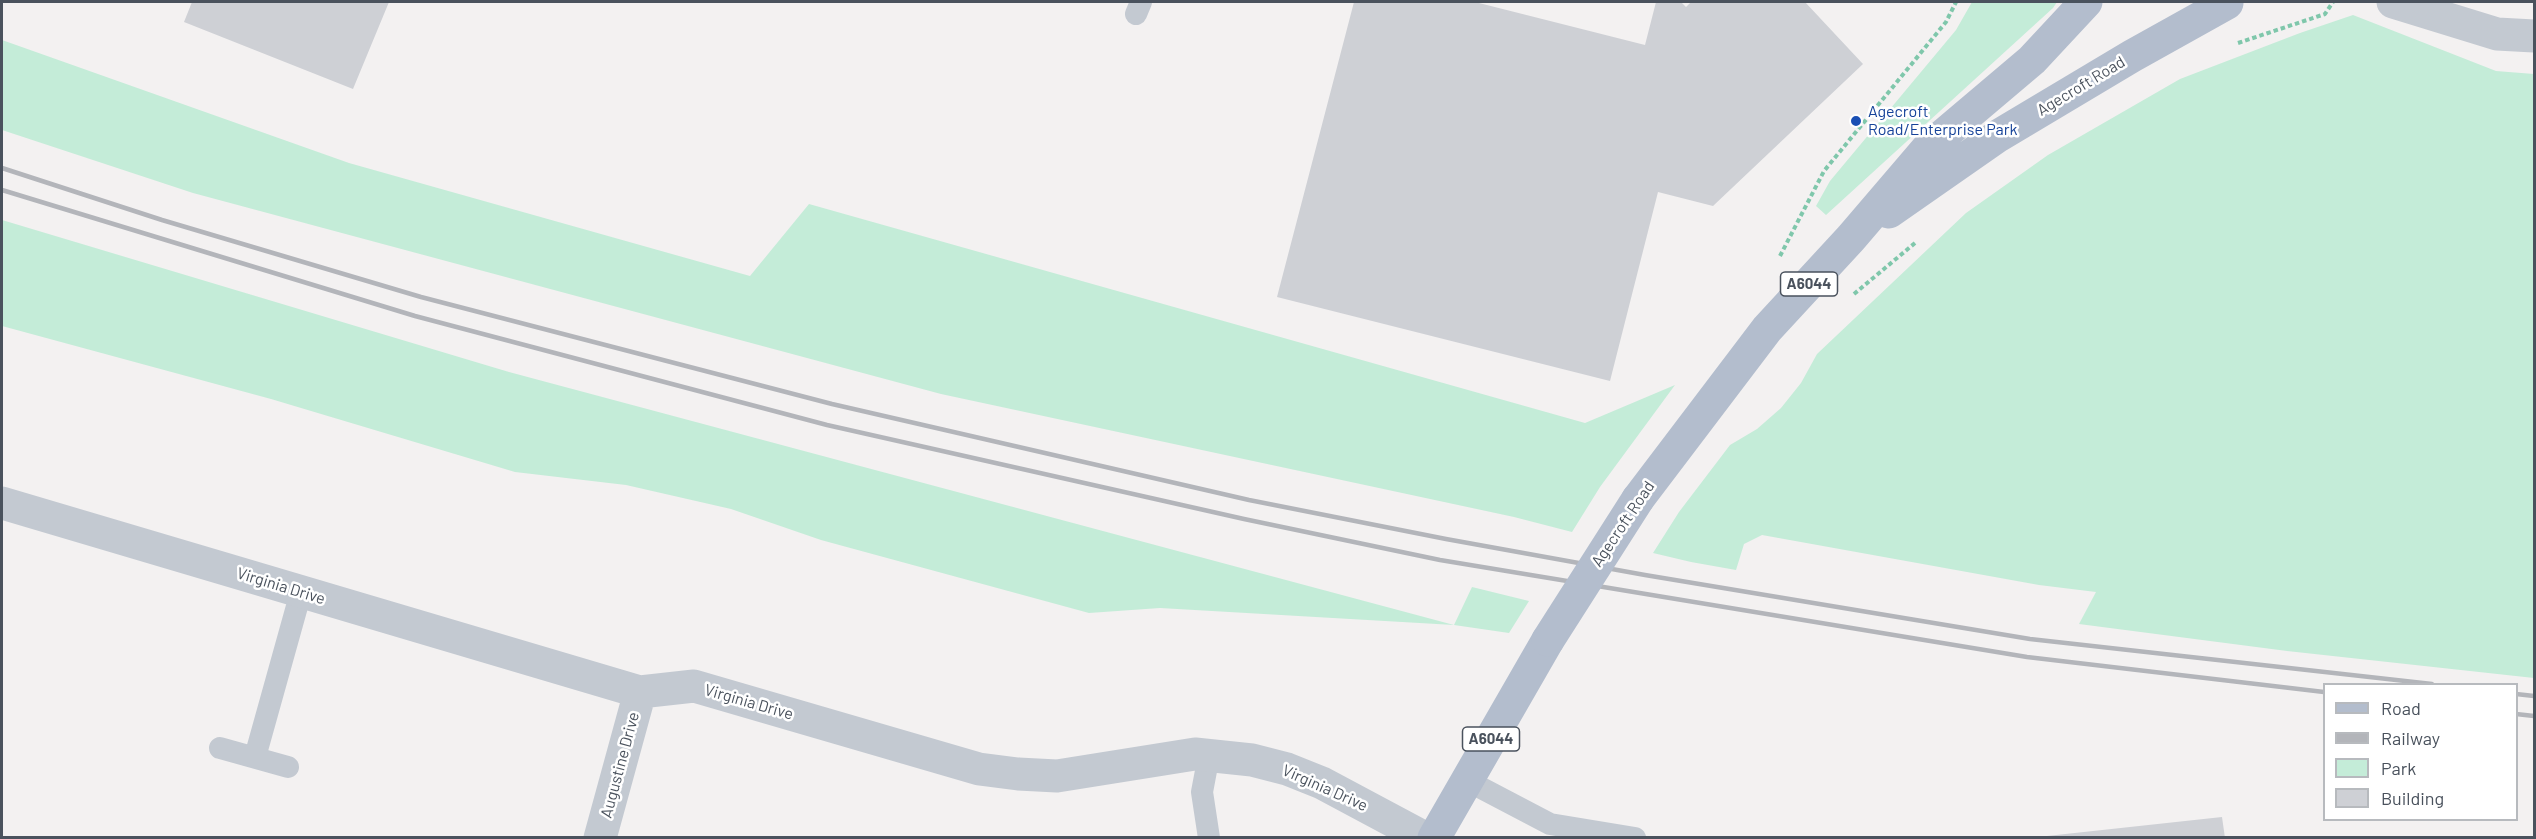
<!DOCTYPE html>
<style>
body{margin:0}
#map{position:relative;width:2536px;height:839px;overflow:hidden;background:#f3f1f1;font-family:Barlow,sans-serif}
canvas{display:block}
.frame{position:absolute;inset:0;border:3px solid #4a525d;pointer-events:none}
.legend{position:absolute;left:2323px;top:683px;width:195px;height:138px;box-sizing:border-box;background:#fff;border:2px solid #b7babe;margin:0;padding:8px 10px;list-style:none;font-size:18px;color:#4a525d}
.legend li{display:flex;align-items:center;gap:12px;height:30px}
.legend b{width:30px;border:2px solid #b7babe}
</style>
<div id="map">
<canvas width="2536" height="839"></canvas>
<div class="frame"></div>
<ul class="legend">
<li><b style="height:8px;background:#b3bdcd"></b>Road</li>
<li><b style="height:8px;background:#b3b5ba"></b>Railway</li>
<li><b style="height:16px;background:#c4ecd8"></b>Park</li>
<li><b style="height:16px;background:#ced0d5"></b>Building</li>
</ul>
</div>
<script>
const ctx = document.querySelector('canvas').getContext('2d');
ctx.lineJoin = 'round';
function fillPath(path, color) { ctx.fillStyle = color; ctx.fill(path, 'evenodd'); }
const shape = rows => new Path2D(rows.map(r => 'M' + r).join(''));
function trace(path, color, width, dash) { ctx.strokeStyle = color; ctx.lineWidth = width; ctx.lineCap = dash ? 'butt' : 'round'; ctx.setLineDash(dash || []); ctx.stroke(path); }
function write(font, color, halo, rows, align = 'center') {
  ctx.font = font + ' Barlow,sans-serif'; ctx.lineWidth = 5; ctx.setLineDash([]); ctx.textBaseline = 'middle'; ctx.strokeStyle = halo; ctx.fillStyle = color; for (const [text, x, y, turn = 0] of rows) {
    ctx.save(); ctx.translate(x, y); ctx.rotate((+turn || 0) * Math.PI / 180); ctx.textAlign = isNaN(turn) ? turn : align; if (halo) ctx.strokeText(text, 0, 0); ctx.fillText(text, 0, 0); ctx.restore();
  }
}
fillPath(shape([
 [1972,2,2057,2,2053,8,1826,215,1816,206,1830,181,1956,30],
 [2353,15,2496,71,2534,74,2534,678,2287,651,2079,624,2096,592,2039,585,1762,535,1744,544,1736,570,1691,562,1653,553,1679,512,1730,445,1757,429,1781,408,1801,383,1817,354,1966,213,2048,155,2180,79,2300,33],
 [2,40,349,163,750,276,809,204,1585,423,1675,385,1600,487,1572,532,1514,517,941,394,193,193,2,130],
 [2,220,509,372,1454,625,1472,587,1529,601,1509,633,1454,625,1160,608,1089,613,821,540,731,509,626,485,515,472,271,399,2,326]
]), '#c4ecd8');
fillPath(shape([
 [192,2,389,2,353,89,184,22],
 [1354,2,1475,2,1645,45,1656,2,1681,2,1686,7,1691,2,1805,2,1863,64,1713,206,1658,192,1610,381,1277,297],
 [2222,817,2225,838,2047,838,2047,836]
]), '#ced0d5');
trace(shape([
 [2238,43,2325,14,2333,2],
 [1780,256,1824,171,1946,22,1956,2],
 [1854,294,1915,243]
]), '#7fc7ab', 4, [4.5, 3]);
trace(shape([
 [1136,14,1141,2],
 [220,748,288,767],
 [255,757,301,592],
 [1468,781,1550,824,1635,838],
 [1209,838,1202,792,1209,755]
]), '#c3c9d1', 22);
trace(shape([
 [2393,2,2497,34,2534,36],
 [2,503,640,692,694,686,979,769,1018,774,1057,776,1195,754,1252,760,1287,769,1322,783,1425,838],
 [600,838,640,692]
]), '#c3c9d1', 33);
trace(shape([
 [1889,212,1998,136,2132,56,2227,3],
 [1638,499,1767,329,1851,238,1928,148,2032,60,2086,2],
 [1434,838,1548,640]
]), '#b3bdcd', 33);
trace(shape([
 [2,168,162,220,421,297,832,404,1249,500,1446,539,1645,575,2030,639,2432,684],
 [2,190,415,316,827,425,1244,519,1440,560,2027,657,2324,692],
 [2516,694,2534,696],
 [2516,714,2534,716]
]), '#b3b5ba', 4.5);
trace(shape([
 [1548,640,1638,499]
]), '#b3bdcd', 33);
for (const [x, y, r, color] of [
 [1856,121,6,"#1a4fb4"]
]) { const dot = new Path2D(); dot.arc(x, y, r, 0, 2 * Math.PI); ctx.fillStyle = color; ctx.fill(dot); trace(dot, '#fff', 2); }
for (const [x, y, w] of [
 [1809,284,57],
 [1491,739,57]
]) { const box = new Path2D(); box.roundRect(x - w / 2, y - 12, w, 24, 4.5); ctx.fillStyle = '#fff'; ctx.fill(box); trace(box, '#4a525d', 1.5); }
write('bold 15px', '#4a525d', null, [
 ["A6044",1809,284],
 ["A6044",1491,739]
]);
write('16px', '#4a525d', '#fff', [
 ["Agecroft Road",2081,86,-31],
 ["Agecroft Road",1623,524,-56],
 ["Virginia Drive",281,586,17],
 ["Virginia Drive",749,702,16],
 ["Augustine Drive",620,765,-75],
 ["Virginia Drive",1325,788,24]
]);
write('16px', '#164399', '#fff', [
 ["Agecroft",1868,112],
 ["Road/Enterprise Park",1868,130]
], 'left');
</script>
